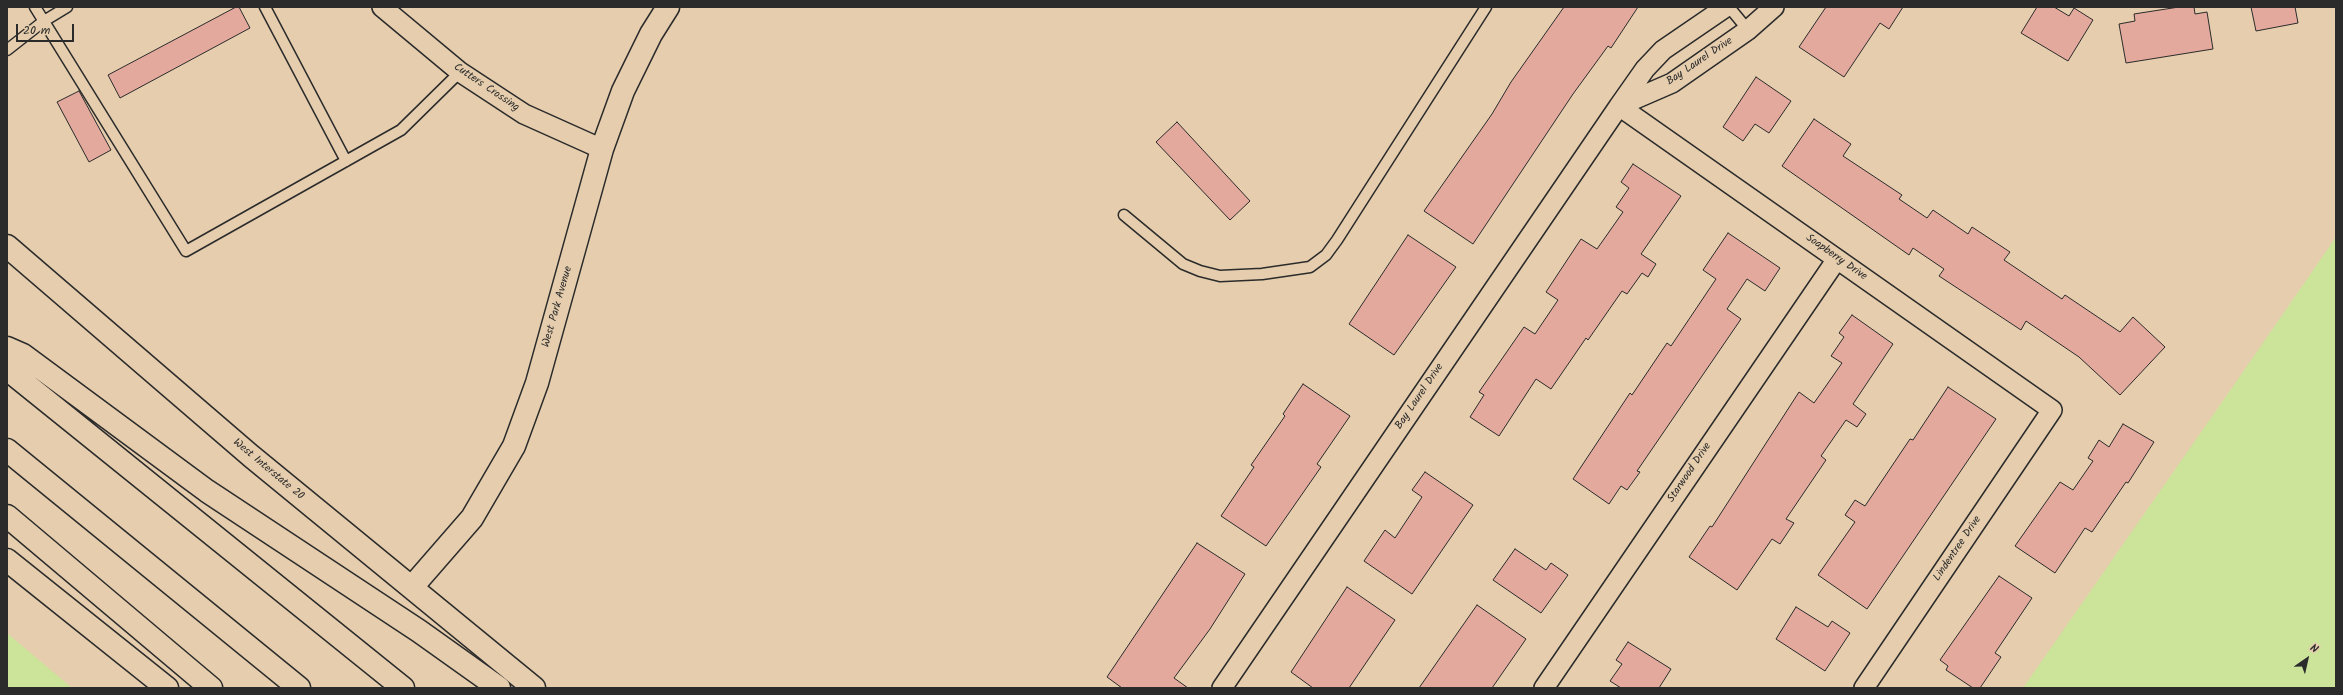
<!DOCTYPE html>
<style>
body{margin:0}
#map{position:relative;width:2343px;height:695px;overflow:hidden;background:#e5cdad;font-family:Kalam,sans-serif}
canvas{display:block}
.frame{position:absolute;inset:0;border:8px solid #2b2b2b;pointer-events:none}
.north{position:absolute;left:2287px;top:639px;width:40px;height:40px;-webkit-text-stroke:3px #e5cdad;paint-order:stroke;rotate:34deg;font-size:11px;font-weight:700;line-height:16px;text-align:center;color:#2b2b2b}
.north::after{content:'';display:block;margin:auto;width:14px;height:18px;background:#2b2b2b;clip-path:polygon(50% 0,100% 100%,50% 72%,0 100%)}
.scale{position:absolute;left:16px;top:24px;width:58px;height:18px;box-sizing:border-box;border:2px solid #2b2b2b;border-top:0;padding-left:5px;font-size:12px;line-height:14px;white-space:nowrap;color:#2b2b2b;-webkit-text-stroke:3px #e5cdad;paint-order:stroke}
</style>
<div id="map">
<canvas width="2343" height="695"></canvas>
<div class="frame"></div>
<div class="north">N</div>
<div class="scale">20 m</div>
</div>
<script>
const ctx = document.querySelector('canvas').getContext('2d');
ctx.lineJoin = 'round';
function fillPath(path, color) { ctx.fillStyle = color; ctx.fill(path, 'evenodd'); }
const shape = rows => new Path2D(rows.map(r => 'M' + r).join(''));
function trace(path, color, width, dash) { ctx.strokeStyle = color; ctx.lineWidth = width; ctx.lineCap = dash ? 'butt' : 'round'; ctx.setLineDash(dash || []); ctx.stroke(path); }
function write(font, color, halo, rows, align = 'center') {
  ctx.font = font + ' Kalam,sans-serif'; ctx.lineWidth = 3; ctx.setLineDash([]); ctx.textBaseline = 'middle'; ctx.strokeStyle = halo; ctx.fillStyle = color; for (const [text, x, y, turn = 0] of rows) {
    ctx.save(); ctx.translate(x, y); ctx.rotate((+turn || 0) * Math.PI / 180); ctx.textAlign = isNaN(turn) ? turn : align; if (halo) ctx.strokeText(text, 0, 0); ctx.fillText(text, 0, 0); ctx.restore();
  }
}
fillPath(shape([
 [2336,237,2336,688,2023,688,2245,369],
 [7,633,72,688,7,688]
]), '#cbe49a');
const building = shape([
 [236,7,239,7,250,28,120,98,108,75,236,7],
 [1564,7,1638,7,1611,48,1608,46,1573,94,1473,244,1424,211,1492,114,1511,82,1564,7],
 [1826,7,1903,7,1889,29,1880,23,1844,77,1799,47,1826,7],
 [2037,7,2054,7,2069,16,2074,8,2093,20,2068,61,2021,33,2037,7],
 [2179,7,2194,7,2195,14,2207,12,2213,49,2126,63,2119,24,2135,21,2134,14,2179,7],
 [2251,7,2295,7,2298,23,2256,31,2251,7],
 [1756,77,1791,101,1769,133,1755,124,1743,141,1723,127,1756,77],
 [79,91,111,150,89,162,57,102,79,91],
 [1814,119,1851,144,1843,156,1902,195,1899,199,1927,218,1933,210,1968,234,1972,227,2010,252,2004,260,2062,299,2065,295,2120,332,2133,317,2165,347,2120,395,2079,357,2026,321,2021,330,1939,276,1944,269,1913,248,1909,255,1782,166,1814,119],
 [1177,122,1250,201,1230,220,1156,142,1177,122],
 [1633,164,1681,196,1641,254,1656,264,1648,277,1642,273,1627,294,1622,291,1588,340,1586,338,1551,389,1536,379,1499,436,1470,417,1484,395,1479,392,1524,327,1535,334,1558,300,1546,292,1581,239,1597,249,1623,212,1616,207,1629,188,1621,182,1633,164],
 [1728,233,1780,268,1765,291,1747,279,1727,309,1741,319,1637,471,1640,472,1627,490,1621,486,1609,504,1573,479,1630,393,1632,395,1667,343,1671,346,1716,279,1703,270,1728,233],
 [1408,235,1456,267,1394,355,1349,324,1408,235],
 [1852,315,1893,344,1853,404,1866,414,1857,427,1846,420,1821,456,1826,460,1786,519,1794,523,1780,544,1772,539,1737,590,1689,557,1710,526,1712,527,1799,392,1814,403,1842,363,1831,356,1844,337,1839,333,1852,315],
 [1303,384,1350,416,1317,464,1321,467,1266,546,1221,516,1254,467,1251,465,1285,416,1283,414,1303,384],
 [1948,387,1996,419,1867,609,1818,575,1855,522,1845,515,1855,500,1865,506,1910,439,1913,440,1948,387],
 [2123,424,2154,442,2128,483,2126,482,2092,532,2085,528,2055,573,2015,546,2060,482,2073,490,2093,461,2088,458,2099,440,2109,447,2123,424],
 [1425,472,1473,505,1412,594,1364,561,1385,530,1395,538,1422,497,1412,490,1425,472],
 [1197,543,1245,574,1210,629,1174,678,1188,688,1122,688,1107,677,1197,543],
 [1515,549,1546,570,1551,563,1568,575,1541,613,1493,580,1515,549],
 [1999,576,2032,598,1995,653,2001,657,1980,688,1973,688,1946,670,1948,666,1940,660,1999,576],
 [1347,587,1395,620,1349,688,1313,688,1291,672,1347,587],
 [1477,605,1526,639,1492,688,1419,688,1477,605],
 [1796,607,1828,627,1832,621,1850,633,1825,671,1776,639,1796,607],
 [1628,642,1671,669,1659,688,1621,688,1610,681,1622,664,1616,660,1628,642]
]);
fillPath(building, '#e3a99d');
trace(building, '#2b2b2b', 1);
const lane = shape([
 [35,7,186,251,401,130,460,72],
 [265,7,346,161],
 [1729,7,1748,30],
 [7,50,44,21,67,7],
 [1124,215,1183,264,1200,271,1220,276,1262,274,1310,267,1326,255,1337,240,1486,7]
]);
const street = shape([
 [382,7,460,72,524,114,602,149],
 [1726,7,1663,50,1645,69,1619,106,1672,83,1748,30,1774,7],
 [1222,688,1619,106,2052,410,1864,688],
 [1544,688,1837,259]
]);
const secondary = shape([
 [7,246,251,456,534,688],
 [7,560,167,688],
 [412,587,472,518,514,446,537,383,602,149,623,91,651,34,668,7]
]);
const highway = shape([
 [7,348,23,355,207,491,419,631,499,688],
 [7,369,403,688],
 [7,450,299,688],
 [7,516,211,688]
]);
trace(lane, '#2b2b2b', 13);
trace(street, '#2b2b2b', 22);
trace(secondary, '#2b2b2b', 25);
trace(highway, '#2b2b2b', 25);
trace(lane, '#e5cdad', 10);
trace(street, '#e5cdad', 19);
trace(secondary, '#e5cdad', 22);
trace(highway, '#e5cdad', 22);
write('11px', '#2b2b2b', '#e5cdad', [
 ["Bay Laurel Drive",1700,62,-34],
 ["Cutters Crossing",486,88,34],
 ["Soapberry Drive",1836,258,35],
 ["West Park Avenue",558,307,-74],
 ["Bay Laurel Drive",1420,397,-56],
 ["West Interstate 20",268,470,40],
 ["Starwood Drive",1690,473,-56],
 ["Lindentree Drive",1958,549,-56]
]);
</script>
